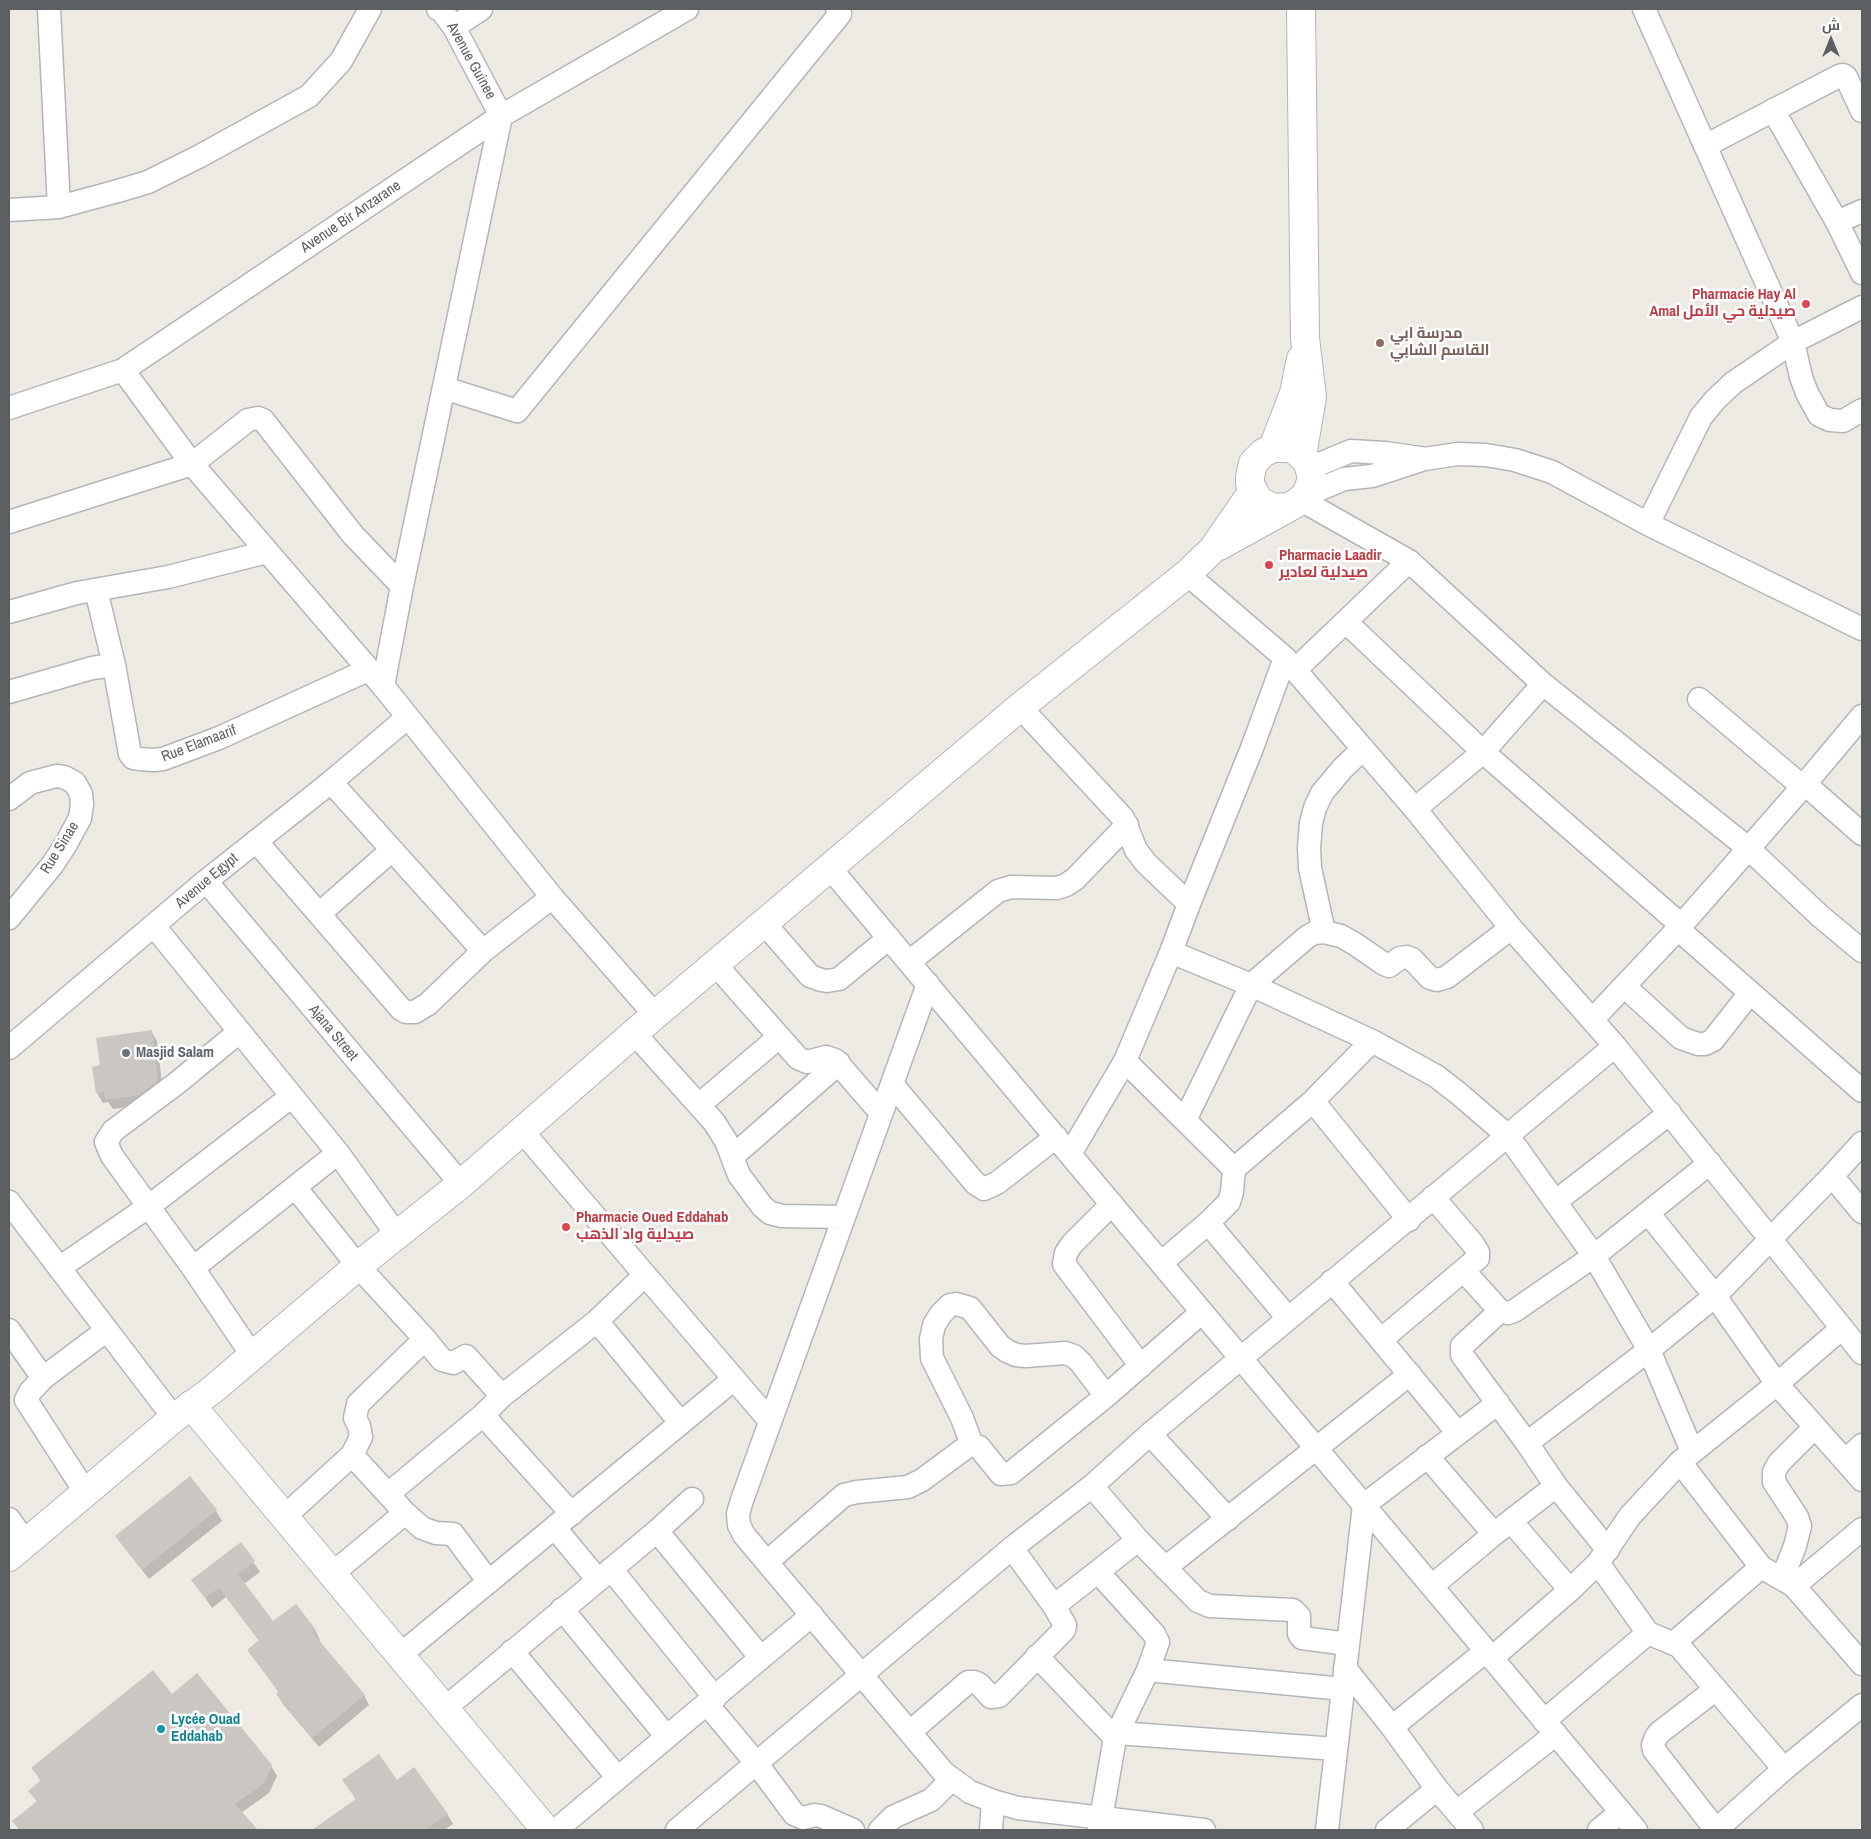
<!DOCTYPE html>
<meta charset="utf-8">
<style>
body{margin:0}
#map{position:relative;width:1871px;height:1839px;overflow:hidden;background:#ede9e3;font-family:"Archivo Narrow",Cairo,sans-serif}
canvas{display:block}
.frame{position:absolute;inset:0;border:10px solid #5b5f62;pointer-events:none}
.north{position:absolute;left:1806px;top:15px;width:50px;height:50px;-webkit-text-stroke:4px #fff;paint-order:stroke;rotate:0deg;font-size:14px;font-weight:700;line-height:20px;text-align:center;color:#5b5f62}
.north::after{content:'';display:block;margin:auto;width:18px;height:22px;background:#5b5f62;clip-path:polygon(50% 0,100% 100%,50% 72%,0 100%)}
</style>
<div id="map">
<canvas width="1871" height="1839"></canvas>
<div class="frame"></div>
<div class="north">ش</div>
</div>
<script>
const ctx = document.querySelector('canvas').getContext('2d');
ctx.lineJoin = 'round';
function fillPath(path, color) { ctx.fillStyle = color; ctx.fill(path, 'evenodd'); }
const shape = rows => new Path2D(rows.map(r => 'M' + r).join(''));
function trace(path, color, width, dash) { ctx.strokeStyle = color; ctx.lineWidth = width; ctx.lineCap = dash ? 'butt' : 'round'; ctx.setLineDash(dash || []); ctx.stroke(path); }
function write(font, color, halo, rows, align = 'center') {
  ctx.font = font + ' "Archivo Narrow",Cairo,sans-serif'; ctx.lineWidth = 5; ctx.setLineDash([]); ctx.textBaseline = 'middle'; ctx.strokeStyle = halo; ctx.fillStyle = color; for (const [text, x, y, turn = 0] of rows) {
    ctx.save(); ctx.translate(x, y); ctx.rotate((+turn || 0) * Math.PI / 180); ctx.textAlign = isNaN(turn) ? turn : align; if (halo) ctx.strokeText(text, 0, 0); ctx.fillText(text, 0, 0); ctx.restore();
  }
}
fillPath(shape([
 [151,1031,157,1041,163,1091,145,1105,113,1109,108,1102,103,1103,97,1093,101,1066],
 [190,1478,216,1511,222,1521,149,1579,123,1546,117,1536],
 [241,1544,260,1572,244,1584,273,1623,315,1630,320,1640,319,1641,364,1695,369,1705,319,1747,283,1704,277,1694,279,1693,249,1650,260,1642,226,1597,212,1608,193,1580],
 [172,1696,271,1766,277,1776,269,1793,241,1813,256,1830,19,1830,14,1821,37,1802,30,1791,41,1782,33,1769],
 [344,1780,397,1781,447,1814,453,1824,444,1830,331,1830,326,1822,356,1800]
]), '#0003');
fillPath(shape([
 [152,1030,158,1081,139,1095,106,1100,104,1092,96,1093,92,1067,100,1065,96,1038],
 [190,1476,217,1510,142,1570,115,1536],
 [241,1542,255,1561,238,1574,273,1621,296,1604,316,1630,312,1632,365,1695,312,1738,276,1694,279,1692,247,1650,259,1640,219,1588,205,1598,191,1580],
 [153,1670,172,1694,197,1673,272,1765,264,1783,235,1804,258,1830,20,1830,12,1821,37,1801,28,1791,41,1780,31,1768],
 [379,1754,397,1780,414,1767,448,1814,425,1830,312,1830,356,1799,342,1780]
]), '#cac6c2');
const minor = shape([
 [49,9,59,207],
 [1644,9,1793,342,1801,377,1807,393,1819,415,1830,420,1843,421,1862,410],
 [454,27,481,9],
 [1773,110,1837,222,1862,211],
 [1705,146,1839,76,1843,75,1846,77,1862,111],
 [9,210,59,207,118,191,148,182,200,156,309,96,341,61,370,9],
 [1837,222,1862,273],
 [123,370,192,464,383,686,552,897,655,1015],
 [444,388,517,411,840,14,837,9],
 [9,408,123,370,501,116,687,9],
 [1310,468,1351,451,1385,453,1420,458],
 [1306,495,1344,479,1372,476,1424,459,1458,454,1486,455,1515,460,1552,472,1648,524,1862,629],
 [1301,500,1409,561,1543,684,1748,848,1820,916,1862,951],
 [9,522,192,464,248,420,258,418,263,420,353,535,402,586],
 [1648,524,1701,417,1715,400,1733,383,1793,342,1862,307],
 [1187,574,1285,658,1295,670,1415,809,1511,928,1615,1046,1862,1353],
 [96,590,114,665],
 [9,612,77,593,168,577,267,552],
 [1346,622,1483,752,1681,925],
 [1295,670,1409,561],
 [383,686,402,586,501,116,454,27,441,10,438,9],
 [9,692,92,668,114,665,130,754,133,758,139,759,154,760,163,759,219,738,368,670],
 [1699,699,1803,787],
 [1020,707,1123,818,1136,850,1146,863,1189,904],
 [331,782,483,951],
 [1805,784,1862,834],
 [9,799,30,783,56,776,64,777,75,783,81,794,82,805,80,818,66,844,53,864,9,918],
 [1415,809,1483,752,1543,684],
 [256,841,401,1009,406,1012,415,1012,428,1004,483,951,552,897],
 [830,868,1636,1830],
 [206,881,461,1184],
 [319,914,392,850],
 [764,923,810,976,821,980,827,981,839,979,889,938],
 [154,926,338,1153,397,1235],
 [1678,929,1862,1091],
 [1324,932,1310,868,1309,848,1311,823,1315,808,1322,793,1343,768,1363,749],
 [1171,952,1251,985,1372,1041,1436,1076,1458,1093,1508,1136,1594,1256,1649,1350,1692,1451],
 [909,962,998,891,1011,887,1057,888,1066,885,1075,879,1127,825],
 [715,964,798,1058,807,1062,826,1057,835,1060,881,1113],
 [928,984,742,1500,738,1514,739,1525,744,1535,944,1773,970,1792,993,1801,1018,1808,1204,1830],
 [1624,986,1681,1038,1698,1044,1705,1044,1713,1040,1750,993],
 [1592,1020,1678,929,1805,784,1862,716],
 [239,1032,177,1083,113,1131,106,1142,112,1156,193,1268,252,1355],
 [634,1033,714,1122,726,1141,739,1175,762,1206,770,1213,782,1216,844,1217],
 [9,1048,206,881,331,782,408,717],
 [1125,1061,1234,1169,1232,1192,1229,1202,1208,1223,1161,1263],
 [892,1084,975,1183,984,1189,997,1183,1056,1137],
 [1313,1101,1409,1220],
 [699,1105,779,1037],
 [1185,1120,1251,985,1307,937,1314,933,1324,932,1341,936,1355,944,1384,964,1389,966,1400,958,1407,957,1412,959,1430,978,1437,980,1447,977,1511,928],
 [522,1131,770,1421],
 [1070,1154,1125,1061,1171,952,1189,904,1252,748,1285,658],
 [732,1157,839,1063],
 [1234,1169,1313,1101,1372,1041],
 [1832,1176,1862,1212],
 [295,1187,358,1266,425,1339,442,1360,453,1363,466,1356,502,1396],
 [9,1202,174,1418],
 [1555,1202,1670,1113],
 [1112,1204,1072,1244,1066,1253,1064,1264,1141,1366],
 [1648,1213,1715,1296,1777,1384,1862,1480],
 [1208,1223,1288,1318],
 [59,1268,148,1207,292,1096],
 [193,1268,338,1153],
 [1464,1271,1500,1311,1508,1313,1514,1311,1594,1256,1710,1163],
 [1332,1281,1457,1432],
 [1500,1311,1462,1346,1462,1355,1527,1443,1556,1486,1608,1550],
 [597,1321,680,1422],
 [9,1330,43,1378],
 [1382,1339,1478,1258,1478,1252,1473,1244,1433,1197],
 [483,1415,572,1514],
 [1150,1434,1228,1519],
 [1527,1443,1649,1350,1715,1296,1832,1176,1862,1143],
 [972,1445,962,1418,932,1358,931,1339,934,1325,941,1314,950,1305,956,1304,970,1308,1000,1346,1007,1351,1016,1355,1026,1356,1065,1353,1074,1356,1081,1363,1106,1396],
 [352,1455,388,1494],
 [1427,1456,1494,1534],
 [1845,1461,1862,1445],
 [1680,1462,1761,1567,1794,1586,1862,1664],
 [1092,1486,1138,1540,1198,1601,1210,1606,1293,1610,1299,1616,1299,1634,1302,1638,1348,1644],
 [86,1493,26,1400,30,1392,43,1378,107,1330],
 [284,1517,352,1455,361,1437,359,1426,355,1418,358,1404,425,1339],
 [9,1519,26,1543],
 [1511,1521,1570,1590],
 [555,1528,598,1580],
 [657,1531,761,1658],
 [767,1562,844,1495,857,1492,908,1487,922,1480,968,1446,975,1446,979,1447,1001,1474,1011,1473,1106,1396,1202,1312],
 [1598,1563,1648,1633,1679,1646,1784,1769],
 [1165,1568,1410,1374],
 [611,1569,715,1698],
 [1098,1572,1154,1634,1158,1642,1148,1670,1115,1738,1099,1830],
 [332,1574,405,1513],
 [1782,1579,1795,1546,1800,1526,1797,1517,1774,1482,1774,1472,1779,1463,1815,1427],
 [489,1582,453,1534,436,1533,422,1528,405,1513,388,1494,483,1415,502,1396,597,1321,645,1275],
 [1432,1586,1494,1534,1556,1486],
 [1794,1586,1862,1529],
 [1054,1606,1138,1540],
 [562,1609,667,1737],
 [1674,1643,1761,1567],
 [512,1651,618,1778],
 [400,1655,734,1379],
 [1037,1656,1115,1738],
 [1492,1658,1570,1590,1598,1563,1630,1516,1680,1462,1777,1384,1842,1328],
 [1345,1668,1392,1727,1437,1789,1472,1830],
 [1148,1670,1343,1689],
 [1716,1689,1659,1733,1656,1737,1653,1745,1654,1750,1716,1830],
 [707,1704,757,1764,794,1814,803,1818,815,1815,821,1816,853,1830],
 [444,1709,657,1531,692,1499],
 [1544,1721,1648,1633],
 [1392,1727,1486,1651],
 [910,1732,968,1682,974,1682,979,1684,991,1697,999,1696,1064,1630,1065,1625,1054,1606,1012,1548],
 [1117,1733,1336,1749],
 [1457,1812,1556,1734],
 [556,1830,812,1615],
 [677,1830,1012,1548,1092,1486,1150,1434,1615,1046],
 [880,1830,893,1817,931,1800,952,1779],
 [991,1830,993,1801],
 [1327,1830,1364,1505,1498,1403],
 [1387,1830,1437,1789],
 [1599,1830,1621,1812],
 [1716,1830,1784,1769,1862,1705]
]);
const tertiary = shape([
 [191,1405,546,1830]
]);
const secondary = shape([
 [1301,9,1305,338,1312,397,1302,456],
 [1273,448,1294,393,1301,359],
 [1219,546,1295,504,1306,495,1311,482,1311,474,1307,461,1296,451,1290,448,1273,448,1263,453,1253,463,1250,477,1250,484,1256,496,1261,502,1274,508,1288,507],
 [9,1557,174,1418,211,1391,358,1266,461,1184,655,1015,1020,707,1187,574,1213,549,1253,491]
]);
trace(minor, '#b3b6b9', 25);
trace(tertiary, '#b3b6b9', 30);
trace(secondary, '#b2b6b9', 30);
trace(minor, '#fff', 22);
trace(tertiary, '#fff', 28);
trace(secondary, '#fff', 28);
for (const [x, y, r, color] of [
 [1806,304,5,"#e0444e"],
 [1380,343,5,"#8d6e63"],
 [1269,565,5,"#e0444e"],
 [126,1053,5,"#6b7280"],
 [566,1227,5,"#e0444e"],
 [161,1729,5,"#0f9aa8"]
]) { const dot = new Path2D(); dot.arc(x, y, r, 0, 2 * Math.PI); ctx.fillStyle = color; ctx.fill(dot); trace(dot, '#fff', 2); }
write('15px', '#5b5f62', '#fff', [
 ["Avenue Guinee",471,61,61],
 ["Avenue Bir Anzarane",351,217,-34],
 ["Rue Elamaarif",199,744,-21],
 ["Rue Sinae",60,848,-58],
 ["Avenue Egypt",207,881,-40],
 ["Ajana Street",333,1033,50]
]);
write('bold 15px', '#be3a42', '#fff', [
 ["Pharmacie Hay Al",1796,295,"right"],
 ["Amal صيدلية حي الأمل",1796,312,"right"],
 ["Pharmacie Laadir",1279,556],
 ["صيدلية لعادير",1279,573],
 ["Pharmacie Oued Eddahab",576,1218],
 ["صيدلية واد الذهب",576,1235]
], 'left');
write('bold 15px', '#785e54', '#fff', [
 ["مدرسة ابي",1390,334],
 ["القاسم الشابي",1390,351]
], 'left');
write('bold 15px', '#5b616d', '#fff', [
 ["Masjid Salam",136,1053]
], 'left');
write('bold 15px', '#0d838f', '#fff', [
 ["Lycée Ouad",171,1720],
 ["Eddahab",171,1737]
], 'left');
</script>
